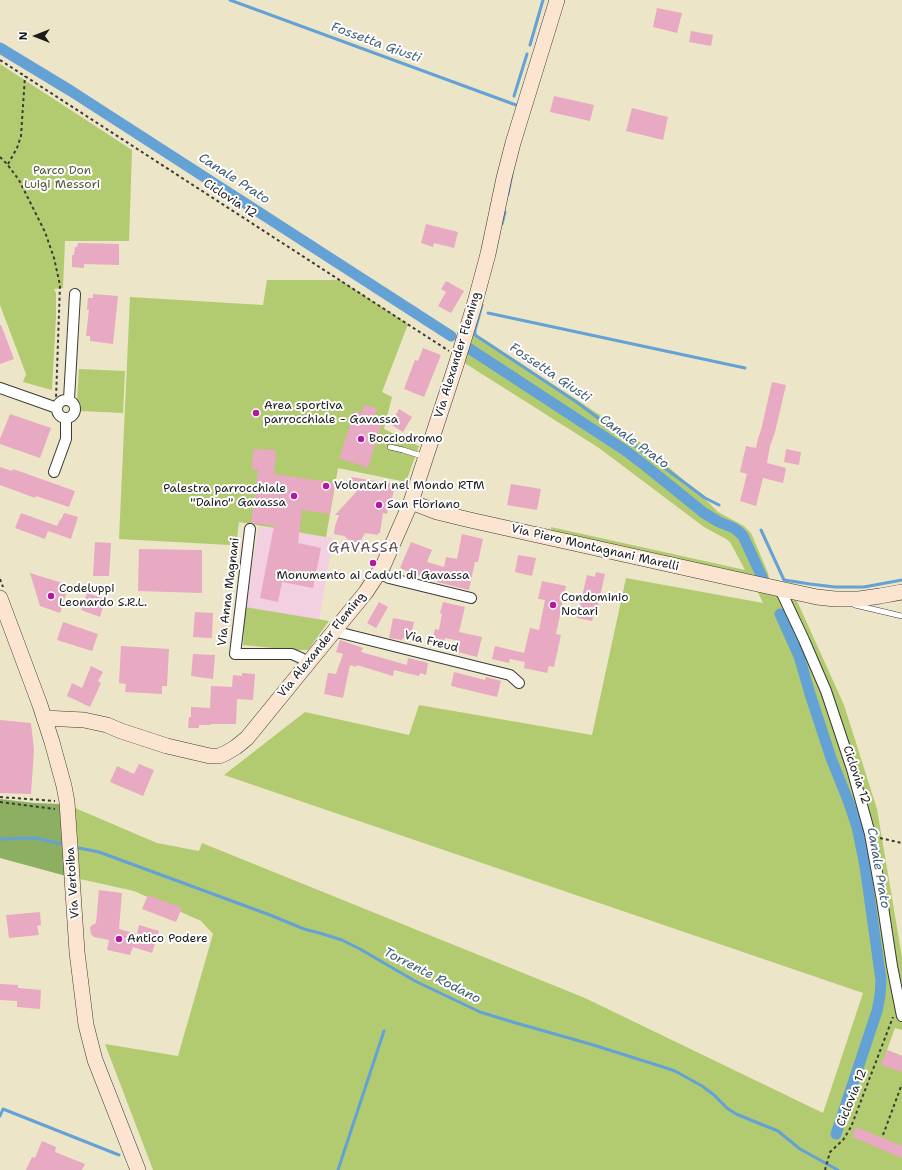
<!DOCTYPE html>
<style>
body{margin:0}
#map{position:relative;width:902px;height:1170px;overflow:hidden;background:#ede5c7;font-family:"Shantell Sans",sans-serif}
canvas{display:block}
.north{position:absolute;left:16px;top:16px;width:40px;height:40px;-webkit-text-stroke:3px #fff;paint-order:stroke;rotate:270deg;font-size:11px;font-weight:700;line-height:16px;text-align:center;color:#1c1c1c}
.north::after{content:'';display:block;margin:auto;width:14px;height:18px;background:#1c1c1c;clip-path:polygon(50% 0,100% 100%,50% 72%,0 100%)}
</style>
<div id="map">
<canvas width="902" height="1170"></canvas>
<div class="north">N</div>
</div>
<script>
const ctx = document.querySelector('canvas').getContext('2d');
ctx.lineJoin = 'round';
function fillPath(path, color) { ctx.fillStyle = color; ctx.fill(path, 'evenodd'); }
const shape = rows => new Path2D(rows.map(r => 'M' + r).join(''));
function trace(path, color, width, dash) { ctx.strokeStyle = color; ctx.lineWidth = width; ctx.lineCap = dash ? 'butt' : 'round'; ctx.setLineDash(dash || []); ctx.stroke(path); }
function write(font, color, halo, rows, align = 'center') {
  ctx.font = font + ' "Shantell Sans",sans-serif'; ctx.lineWidth = 4; ctx.setLineDash([]); ctx.textBaseline = 'middle'; ctx.strokeStyle = halo; ctx.fillStyle = color; for (const [text, x, y, turn = 0] of rows) {
    ctx.save(); ctx.translate(x, y); ctx.rotate((+turn || 0) * Math.PI / 180); ctx.textAlign = isNaN(turn) ? turn : align; if (halo) ctx.strokeText(text, 0, 0); ctx.fillText(text, 0, 0); ctx.restore();
  }
}
fillPath(shape([
 [259,526,333,538,319,620,245,607]
]), '#f2cfe1');
fillPath(shape([
 [0,64,132,150,129,241,65,241,63,288,54,289,56,293,56,317,52,390,23,382,26,374,0,305],
 [267,280,340,280,408,324,382,392,392,397,384,429,419,446,406,482,338,468,326,537,239,522,236,547,230,545,119,539,130,297,263,305],
 [473,332,635,438,703,497,718,512,744,526,751,533,768,573,769,578,767,581,550,533,551,527,745,570,730,542,726,539,704,527,599,448,463,362],
 [79,369,125,371,123,413,80,411,79,402,77,400],
 [626,578,763,603,754,584,785,598,797,601,844,705,877,809,902,957,902,1030,895,1028,887,1050,902,1056,902,1170,153,1170,105,1044,178,1056,213,934,201,921,134,891,80,879,75,808,157,843,199,851,202,843,585,998,823,1113,863,993,224,775,305,712,409,735,419,705,592,735],
 [245,607,329,621,308,650,293,650,243,645]
]), '#b2cb70');
fillPath(shape([
 [0,799,34,803,60,804,66,876,0,858]
]), '#8daf62');
trace(shape([
 [230,0,516,105],
 [530,45,543,0],
 [514,96,527,54],
 [508,194,512,174],
 [502,224,505,212],
 [482,305,475,330,475,335,578,403,705,498,719,505],
 [488,313,745,368],
 [761,530,784,580,810,584,835,587,864,587,902,580],
 [0,839,35,838,66,845],
 [74,847,99,852,270,915,304,929,323,934,342,940,360,949,415,981,480,1012,516,1023,590,1044,660,1066,675,1071,702,1086,714,1095,727,1108,736,1114,778,1131,800,1149,838,1170],
 [0,1116,3,1109,119,1155],
 [338,1170,384,1031]
]), '#64a1d5', 3);
trace(shape([
 [0,48,71,91,451,336],
 [467,347,626,451,647,467,704,513,719,522,734,528,739,532,743,536,763,579],
 [780,614,799,656,810,694,831,758,849,803,857,827,865,866,881,980,880,996,877,1011,836,1134]
]), '#64a1d5', 11);
fillPath(shape([
 [657,8,682,13,677,33,653,27],
 [691,31,713,35,711,46,689,42],
 [554,96,594,105,590,121,550,112],
 [632,108,668,117,663,140,626,131],
 [426,224,458,232,454,248,434,243,433,247,421,243],
 [78,243,119,244,119,265,84,264,84,268,72,267,72,255,74,255,75,247,77,247],
 [446,281,464,291,451,313,438,306,446,292,441,289],
 [93,294,118,296,113,344,90,341,90,336,86,336,89,310,87,310,88,298,93,298],
 [0,325,1,325,14,359,0,364],
 [423,348,441,355,424,397,404,389,415,360,418,361],
 [772,382,786,385,775,432,770,446,767,463,786,468,783,483,763,478,756,506,740,501,747,474,740,472,746,446,756,448,758,438,761,430],
 [364,405,377,408,374,417,383,420,368,468,339,458,355,411,362,413],
 [399,409,412,417,403,432,390,424],
 [10,414,51,428,40,458,0,444,0,439],
 [253,449,276,450,274,474,335,483,330,514,302,510,298,543,321,548,313,588,282,582,278,602,260,598,274,526,251,523,258,470,252,469],
 [786,449,801,452,799,465,784,462],
 [0,467,12,471,13,469,75,491,69,507,36,496,35,498,0,485],
 [351,477,395,484,392,499,390,499,387,514,383,513,380,533,378,533,378,535,365,533,361,540,358,542,354,542,349,540,344,536,334,534,335,526,339,515,335,515,357,491,350,490],
 [511,484,541,489,537,510,507,505],
 [21,513,57,526,60,520,62,518,64,513,78,517,71,539,48,531,45,539,15,528],
 [462,534,483,539,478,562,475,562,469,590,437,582,438,580,413,574,400,568,411,542,432,550,427,562,444,567,446,557,457,559],
 [95,542,111,543,109,576,93,576],
 [139,549,202,550,202,593,138,591],
 [518,555,536,558,532,576,515,572],
 [596,572,605,574,597,610,595,610,592,621,577,618,587,575,595,577],
 [30,573,69,585,60,613,40,606],
 [542,581,566,586,556,634,561,635,554,667,549,666,547,673,524,668,525,662,510,659,509,663,492,659,495,646,524,653,530,628,539,630,545,600,538,599],
 [87,593,105,599,100,617,81,610],
 [379,602,388,607,376,628,367,623],
 [443,602,465,607,459,632,482,637,477,657,458,652,460,641,445,638,442,648,431,645,435,629,439,630,442,614,440,613],
 [195,612,213,613,212,638,193,637],
 [393,618,414,622,412,631,413,631,412,639,403,638,402,640,389,638],
 [63,622,98,634,92,651,57,640],
 [340,640,363,648,361,652,407,665,408,658,428,663,426,675,420,673,419,676,394,670,393,676,357,665,356,667,350,665,343,698,324,694,328,673,336,674,343,654,336,652],
 [121,646,169,649,167,686,162,686,162,694,125,692,126,684,119,683],
 [193,654,215,655,213,679,191,676],
 [91,666,103,672,98,681,101,683,90,707,67,696,72,683,82,688],
 [454,672,485,680,486,677,501,681,497,697,451,686],
 [242,673,255,674,253,700,237,699,236,724,210,724,210,725,199,725,199,728,188,728,189,717,191,717,191,707,210,708,211,686,232,687,233,675,242,676],
 [0,720,31,723,34,750,31,794,0,793],
 [139,764,154,770,143,796,110,782,117,766,134,774],
 [99,890,122,893,119,929,137,934,139,925,159,931,152,953,133,947,130,955,107,950,109,940,94,937,91,934,90,928,92,925,96,923],
 [148,895,182,908,176,922,142,909],
 [40,912,41,925,37,926,39,935,9,938,6,915],
 [0,984,18,985,18,988,41,990,40,1009,17,1007,17,1001,0,1000],
 [887,1050,902,1056,902,1072,881,1065],
 [856,1127,902,1146,902,1158,852,1137],
 [42,1141,56,1147,55,1152,85,1164,82,1170,26,1170,32,1157,35,1158]
]), '#e8a9c2');
const lane = shape([
 [390,447,403,450,425,457],
 [855,605,902,616]
]);
const street = shape([
 [0,388,57,408],
 [69,399,75,294],
 '57 409a9 9 0 1 1 18 0a9 9 0 1 1-18 0Z',
 [54,472,66,439,66,418],
 [250,529,235,654,292,654,301,658,308,663],
 [379,573,389,578,471,598],
 [780,589,804,640,826,691,852,769,870,834,882,900,892,966,902,1016],
 [333,631,510,675,519,683]
]);
const secondary = shape([
 [411,502,437,512,470,520,780,589,817,597,835,599,859,599,880,596,902,592],
 [0,598,40,705,52,742,64,786,67,802,77,952,86,1025,95,1060,138,1170],
 [44,718,84,720,107,725,121,731,167,746,210,756,219,756,226,753,236,747,247,738,366,592,383,566,411,502,456,365,474,306,488,254,504,178,513,143,557,0]
]);
trace(lane, '#3b3a36', 6);
trace(street, '#3b3a36', 12);
trace(secondary, '#3b3a36', 16);
trace(shape([
 [0,60,449,351],
 [0,157,7,164,19,180,45,232,54,258,60,285,56,398],
 [8,164,17,148,21,136,25,76],
 [0,579,3,587],
 [0,797,55,801],
 [0,802,55,809],
 [880,838,902,843],
 [883,1135,902,1084],
 [825,1170,830,1152,843,1140,851,1127,893,1017]
]), '#3b3a36', 2, [3, 3]);
trace(lane, '#fff', 5);
trace(street, '#fff', 10);
trace(secondary, '#fce5d0', 15);
for (const [x, y, r, color] of [
 [256,413,4,"#b5179e"],
 [361,439,4,"#b5179e"],
 [326,486,4,"#b5179e"],
 [294,496,4,"#b5179e"],
 [379,505,4,"#b5179e"],
 [373,563,4,"#b5179e"],
 [51,596,4,"#b5179e"],
 [553,605,4,"#b5179e"],
 [119,939,4,"#b5179e"]
]) { const dot = new Path2D(); dot.arc(x, y, r, 0, 2 * Math.PI); ctx.fillStyle = color; ctx.fill(dot); trace(dot, '#fff', 1.5); }
write('12px', '#505939', '#fff', [
 ["Parco Don",62,171],
 ["Luigi Messori",62,185]
]);
write('12px', '#1c1c1c', '#fff', [
 ["Ciclovia 12",230,199,33],
 ["Via Alexander Fleming",458,355,-73],
 ["Via Piero Montagnani Marelli",595,548,13],
 ["Via Anna Magnani",229,592,-83],
 ["Via Freud",431,642,14],
 ["Via Alexander Fleming",322,645,-51],
 ["Ciclovia 12",856,775,71],
 ["Via Vertoiba",73,883,-94],
 ["Ciclovia 12",852,1098,-68]
]);
write('12px', '#1c1c1c', '#fff', [
 ["Area sportiva",264,406],
 ["parrocchiale - Gavassa",264,420],
 ["Bocciodromo",369,439],
 ["Volontari nel Mondo RTM",334,486],
 ["Palestra parrocchiale",286,489,"right"],
 ["\"Daino\" Gavassa",286,503,"right"],
 ["San Floriano",387,505],
 ["Monumento ai Caduti di Gavassa",373,576,"center"],
 ["Codeluppi",59,589],
 ["Leonardo S.R.L.",59,603],
 ["Condominio",561,598],
 ["Notari",561,612],
 ["Antico Podere",127,939]
], 'left');
write('italic 13px', '#405e78', '#fff', [
 ["Fossetta Giusti",376,43,20],
 ["Canale Prato",234,179,33],
 ["Fossetta Giusti",550,373,34],
 ["Canale Prato",634,442,36],
 ["Canale Prato",878,868,80],
 ["Torrente Rodano",432,976,27]
]);
ctx.letterSpacing = '1px';
write('14px', '#634d56', '#fff', [
 ["GAVASSA",364,548]
]);
ctx.letterSpacing = '0px';
</script>
